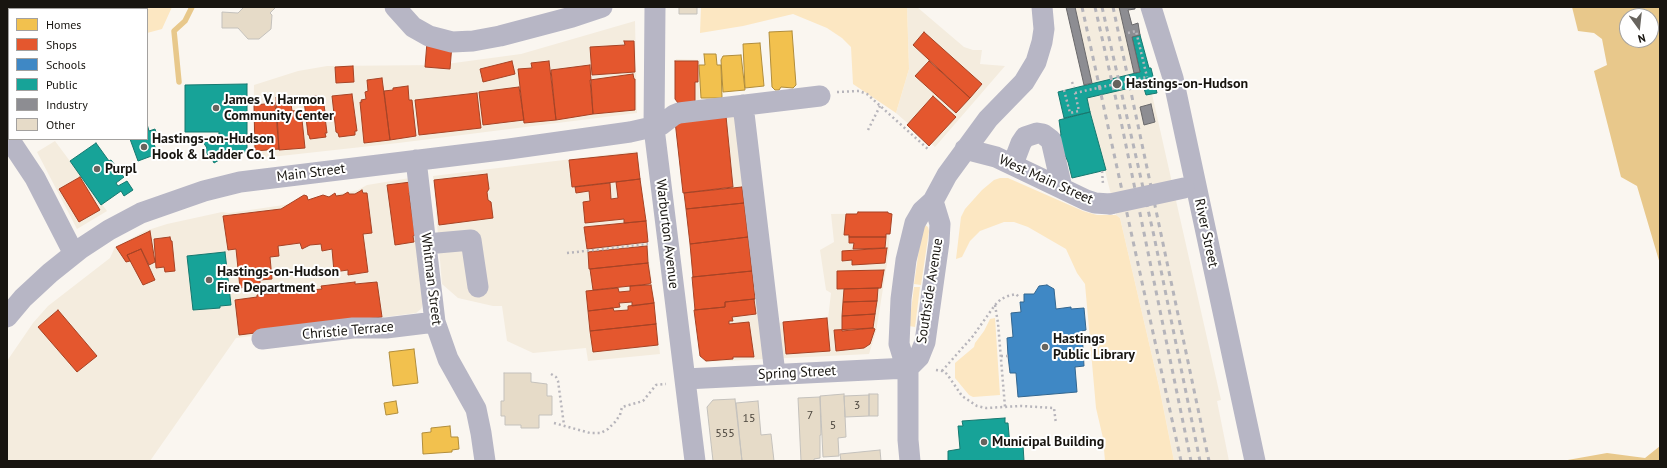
<!DOCTYPE html>
<style>
body{margin:0}
#map{position:relative;width:1667px;height:468px;overflow:hidden;background:#faf6f0;font-family:"PT Sans",sans-serif}
canvas{display:block}
.frame{position:absolute;inset:0;border:8px solid #181510;pointer-events:none}
.legend{position:absolute;left:8px;top:8px;width:140px;height:132px;box-sizing:border-box;background:#fff;border:1px solid #a3a19f;margin:0;padding:5px 7px;list-style:none;font-size:12px;color:#181510}
.legend li{display:flex;align-items:center;gap:8px;height:20px}
.legend b{width:20px;border:1px solid #a3a19f}
.north{position:absolute;left:1619px;top:8px;width:40px;height:40px;box-sizing:border-box;background:#fff;border:1px solid #a3a19f;border-radius:50%;rotate:165deg;font-size:11px;font-weight:700;line-height:16px;text-align:center;color:#181510}
.north::after{content:'';display:block;margin:auto;width:14px;height:18px;background:#67645e;clip-path:polygon(50% 0,100% 100%,50% 72%,0 100%)}
</style>
<div id="map">
<canvas width="1667" height="468"></canvas>
<div class="frame"></div>
<ul class="legend">
<li><b style="height:11px;background:#f2c14e"></b>Homes</li>
<li><b style="height:11px;background:#e4572e"></b>Shops</li>
<li><b style="height:11px;background:#3f88c5"></b>Schools</li>
<li><b style="height:11px;background:#17a398"></b>Public</li>
<li><b style="height:11px;background:#8d8d92"></b>Industry</li>
<li><b style="height:11px;background:#e6dbc8"></b>Other</li>
</ul>
<div class="north">N</div>
</div>
<script>
const ctx = document.querySelector('canvas').getContext('2d');
ctx.lineJoin = 'round';
function fillPath(path, color) { ctx.fillStyle = color; ctx.fill(path, 'evenodd'); }
const shape = rows => new Path2D(rows.map(r => 'M' + r).join(''));
function trace(path, color, width, dash) { ctx.strokeStyle = color; ctx.lineWidth = width; ctx.lineCap = dash ? 'butt' : 'round'; ctx.setLineDash(dash || []); ctx.stroke(path); }
function write(font, color, halo, rows, align = 'center') {
  ctx.font = font + ' "PT Sans",sans-serif'; ctx.lineWidth = 4; ctx.setLineDash([]); ctx.textBaseline = 'middle'; ctx.strokeStyle = halo; ctx.fillStyle = color; for (const [text, x, y, turn = 0] of rows) {
    ctx.save(); ctx.translate(x, y); ctx.rotate((+turn || 0) * Math.PI / 180); ctx.textAlign = isNaN(turn) ? turn : align; if (halo) ctx.strokeText(text, 0, 0); ctx.fillText(text, 0, 0); ctx.restore();
  }
}
fillPath(shape([
 [907,7,917,7,964,47,973,50,982,50,980,64,1005,66,935,147,896,113,909,69],
 [1066,7,1135,7,1135,9,1128,11,1132,25,1138,23,1148,68,1151,68,1157,93,1152,94,1221,400,1217,401,1229,461,1174,461,1159,386,1120,218,1116,215,1087,98],
 [635,21,637,113,398,143,253,159,254,85,298,71,327,66,439,65,521,54],
 [676,59,700,60,699,121,740,115,764,324,828,319,831,293,826,290,820,250,834,242,831,214,890,213,889,251,876,332,869,354,705,362,695,282,677,100],
 [55,141,107,211,77,229,37,152],
 [637,151,660,354,588,361,586,348,533,353,507,341,502,306,493,306,458,298,442,284,433,176],
 [410,178,423,304,421,309,416,313,385,317,378,320,236,338,150,461,7,461,7,361,33,323,48,306,110,258,115,247,145,231,167,224,222,212,229,213,284,205,358,190,367,185]
]), '#f4ecde');
fillPath(shape([
 [34,7,172,7,162,29,147,33,147,9,35,9],
 [701,7,907,7,909,69,896,113,853,84,851,47,842,38,827,28,793,14,743,26,700,33],
 [1000,178,1008,178,1083,211,1097,215,1116,215,1120,218,1159,386,1174,461,1105,461,1103,438,1096,408,1085,284,1077,273,1066,249,1028,227,1014,222,1004,222,980,231,970,241,962,257,956,259,961,217,965,209,982,190,994,180],
 [925,225,928,227,929,231,921,285,914,284,921,235],
 [914,287,920,287,915,327,909,326],
 [995,318,1000,395,973,397,969,395,955,378,955,363,974,347,975,343,984,331,990,319]
]), '#fce7c2');
fillPath(shape([
 [1572,7,1660,7,1660,264,1637,186,1621,177,1594,71,1607,65,1602,39,1594,33,1578,31],
 [1627,16,1651,16,1651,40,1627,40],
 [1660,446,1660,461,1562,461,1607,453,1645,458]
]), '#e8c88b');
const homes = shape([
 [792,31,796,85,793,88,781,87,779,90,775,90,772,87,769,32,792,31],
 [760,43,764,86,745,88,743,44,760,43],
 [704,54,716,54,717,65,721,65,722,98,701,98,699,65,705,65,704,54],
 [741,55,745,90,723,92,721,60,723,56,741,55],
 [414,349,418,383,393,386,389,352,414,349],
 [396,401,398,413,386,415,384,403,396,401],
 [450,426,451,437,458,437,459,449,452,450,452,452,423,454,422,433,431,432,431,428,450,426]
]);
fillPath(homes, '#f2c14e');
trace(homes, '#b18d3b', 1);
const shops = shape([
 [924,32,982,84,970,98,913,45,924,32],
 [624,41,634,41,635,72,592,75,590,47,625,45,624,41],
 [427,42,452,44,450,69,425,67,427,42],
 [512,61,515,74,483,82,480,69,512,61],
 [549,61,556,120,524,123,518,69,532,68,531,63,549,61],
 [675,61,698,61,698,82,695,82,695,103,678,103,675,99,675,61],
 [929,61,970,98,956,113,915,76,929,61],
 [590,65,593,114,556,120,551,70,590,65],
 [353,66,354,82,336,83,335,67,353,66],
 [633,74,634,79,635,79,635,110,593,114,590,80,633,74],
 [382,78,390,140,364,143,360,102,362,102,361,100,366,99,365,92,368,91,367,80,382,78],
 [408,86,409,100,412,100,416,136,390,140,384,91,393,90,393,88,408,86],
 [519,87,524,120,483,125,479,92,519,87],
 [477,93,481,128,419,135,415,100,477,93],
 [352,94,357,131,355,131,355,135,339,137,338,133,336,132,332,96,352,94],
 [290,96,292,111,301,110,305,148,279,150,276,97,290,96],
 [313,96,318,96,323,98,325,112,327,116,325,117,327,133,325,133,326,137,310,139,309,135,308,135,304,100,310,99,313,96],
 [933,96,956,117,929,146,907,125,933,96],
 [275,103,279,149,255,151,254,105,275,103],
 [726,116,733,187,683,193,675,121,726,116],
 [637,153,640,179,572,187,569,160,637,153],
 [487,174,489,189,487,192,488,200,491,202,493,218,439,225,434,180,487,174],
 [80,177,100,210,79,222,59,189,80,177],
 [640,179,646,221,624,223,624,219,585,223,583,202,590,201,589,191,576,193,575,187,610,183,611,199,618,198,616,182,640,179],
 [411,182,412,192,409,193,415,235,413,236,414,242,395,245,387,185,411,182],
 [742,187,744,203,686,209,684,193,742,187],
 [362,190,363,193,367,193,372,233,363,234,368,272,348,275,348,270,334,272,332,249,322,251,321,244,310,245,302,249,300,243,278,246,279,256,270,257,272,279,260,280,260,285,240,288,236,249,228,250,223,216,281,209,304,195,307,196,308,200,323,195,329,197,335,193,336,196,343,195,348,192,349,194,355,194,362,190],
 [744,203,748,237,690,244,686,209,744,203],
 [858,212,888,212,888,213,892,214,890,234,886,234,886,237,849,237,849,235,844,235,846,214,857,214,858,212],
 [646,221,648,242,587,249,584,227,646,221],
 [150,231,155,262,149,265,141,249,127,255,130,261,126,262,116,247,150,231],
 [170,237,171,241,172,241,175,271,165,272,164,267,156,268,154,239,170,237],
 [748,237,752,271,693,277,690,244,748,237],
 [849,237,886,237,885,248,853,249,854,243,849,243,849,237],
 [647,246,648,263,589,269,588,252,647,246],
 [887,248,885,263,852,265,852,260,842,261,842,251,887,248],
 [141,249,155,280,143,285,127,255,141,249],
 [648,263,651,283,649,284,593,290,590,269,648,263],
 [884,270,881,288,837,289,837,271,884,270],
 [752,271,755,299,725,302,725,307,695,310,692,277,752,271],
 [355,282,355,284,377,282,382,317,239,335,235,300,257,297,257,295,322,289,321,286,355,282],
 [651,285,654,303,632,306,632,302,619,303,620,307,588,311,586,291,618,288,619,292,630,291,630,286,651,285],
 [878,288,877,301,843,302,844,289,878,288],
 [754,299,756,314,732,317,733,321,729,321,729,324,749,322,754,357,733,357,733,359,706,361,700,356,694,310,725,307,725,302,754,299],
 [877,301,875,314,842,316,843,302,877,301],
 [654,303,656,324,590,331,588,311,613,308,614,311,628,310,628,306,654,303],
 [58,310,97,356,77,372,38,327,58,310],
 [875,314,873,328,842,331,842,316,875,314],
 [827,318,830,351,786,354,783,322,827,318],
 [656,324,658,345,593,352,590,331,656,324],
 [873,328,875,329,870,344,864,348,836,351,834,330,873,328]
]);
fillPath(shops, '#e4572e');
trace(shops, '#a74325', 1);
const schools = shape([
 [1047,285,1054,289,1056,309,1071,307,1071,309,1084,308,1086,330,1082,331,1084,366,1075,367,1077,392,1018,397,1016,373,1010,373,1008,356,1007,338,1013,337,1011,313,1021,312,1020,302,1024,302,1024,294,1034,294,1039,286,1047,285]
]);
fillPath(schools, '#3f88c5');
trace(schools, '#33668f', 1);
const public = shape([
 [1140,35,1149,68,1151,68,1157,93,1146,95,1143,85,1087,98,1090,112,1064,118,1058,92,1140,72,1132,37,1140,35],
 [247,84,247,152,233,152,214,163,211,157,209,158,205,149,207,148,203,142,219,134,219,132,185,132,185,85,247,84],
 [1090,112,1106,170,1072,178,1068,162,1056,136,1061,135,1059,120,1090,112],
 [147,124,149,131,155,129,158,139,153,140,157,154,138,161,130,139,147,139,147,124],
 [96,143,109,161,111,160,124,177,116,183,118,186,127,181,133,190,124,196,121,191,101,205,70,161,96,143],
 [225,252,231,305,220,306,220,308,193,310,187,256,225,252],
 [1005,418,1005,423,1008,423,1010,446,1023,445,1024,461,948,461,948,451,960,449,958,426,963,426,962,421,1005,418]
]);
fillPath(public, '#17a398');
trace(public, '#17786f', 1);
const industry = shape([
 [1066,7,1075,7,1092,83,1084,85,1066,7],
 [1119,7,1135,7,1135,9,1128,10,1132,25,1138,23,1140,35,1132,37,1140,72,1134,73,1119,7],
 [1151,104,1155,122,1144,125,1140,107,1151,104]
]);
fillPath(industry, '#8d8d92');
trace(industry, '#6a696b', 1);
trace(shape([
 [179,82,174,31,185,21,192,7]
]), '#e8c88b', 5.5);
const building = shape([
 [244,7,276,7,270,13,272,15,271,29,259,39,248,39,238,28,222,28,222,12,238,13,244,7],
 [679,7,697,7,697,14,679,14,679,7],
 [504,373,531,373,531,382,547,384,547,396,552,396,552,415,539,415,539,428,521,428,521,425,505,425,505,416,501,416,501,401,504,401,504,373],
 [844,394,846,437,838,438,839,456,823,457,820,396,844,394],
 [869,394,878,394,878,416,869,416,869,394],
 [869,395,869,416,845,417,844,396,869,395],
 [820,397,821,435,820,435,820,458,814,459,814,461,801,461,798,398,820,397],
 [735,399,742,461,713,461,707,407,713,400,735,399],
 [758,401,761,435,771,434,774,461,742,461,736,403,758,401],
 [880,450,881,461,841,461,840,454,880,450]
]);
fillPath(building, '#e6dbc8');
trace(building, '#c4c1bc', 1);
trace(shape([
 [1128,33,1136,31,1147,77],
 [1072,82,1074,87],
 [1064,90,1070,113,1079,111,1075,93],
 [837,92,859,91,867,94,929,150],
 [868,130,880,106],
 [1102,171,1103,184],
 [567,253,648,244],
 [995,305,998,323,1005,407],
 [1001,356,1008,356],
 [936,370,942,371,947,374,962,396,977,406,986,408,1021,406,1054,408,1056,424],
 [942,371,973,336,995,305,1001,299,1008,296,1016,294,1019,297],
 [551,374,556,377,558,381,564,425],
 [554,423,590,433,601,433,608,429,615,422,620,415,622,407,643,401,656,385,666,384]
]), '#b7b5bb', 2.5, [2, 3]);
trace(shape([
 [395,7,413,27,429,36,452,42,473,41,500,36,572,17,602,7],
 [655,7,654,128,695,461],
 [1151,7,1173,78,1255,461],
 [743,105,775,374],
 [9,139,35,178,74,254],
 [965,149,996,157,1086,200,1095,203,1110,204],
 [416,160,435,322,448,359,476,409,481,433,485,461],
 [1013,164,1021,143,1025,137,1037,133,1043,134,1051,140,1062,188],
 [426,244,471,240,478,287],
 [7,317,23,298,50,273,80,249,109,230,141,213,204,191,240,182,509,149,630,132,661,125,674,115,679,113,820,96],
 [262,339,353,328,386,328,435,322],
 [908,368,919,357,925,342,939,242,940,224,933,201],
 [685,379,908,368],
 [910,461,908,440,908,368,903,357,899,344,901,299,906,260,915,223,922,211,933,201,947,175,988,119,1024,82,1036,62,1042,42,1044,29,1042,7]
]), '#b7b6c5', 21);
trace(shape([
 [1082,7,1181,461],
 [1095,7,1122,126,1191,461],
 [1102,7,1154,236,1200,461],
 [1113,7,1209,461]
]), '#b5b4ba', 3, [5, 5]);
trace(shape([
 [1075,93,1147,77]
]), '#b7b5bb', 2.5, [2, 3]);
trace(shape([
 [1110,204,1184,188]
]), '#b7b6c5', 21);
for (const [x, y, r, color] of [
 [1117,84,5,"#67645e"],
 [216,108,4,"#67645e"],
 [144,147,4,"#67645e"],
 [97,169,4,"#67645e"],
 [209,280,4,"#67645e"],
 [1045,347,4,"#67645e"],
 [984,442,4,"#67645e"]
]) { const dot = new Path2D(); dot.arc(x, y, r, 0, 2 * Math.PI); ctx.fillStyle = color; ctx.fill(dot); trace(dot, '#fff', 1.5); }
write('12px', '#4c463e', null, [
 ["3",857,406],
 ["7",810,416],
 ["15",749,419],
 ["5",833,426],
 ["555",725,434]
]);
write('bold 14px', '#181510', '#fff', [
 ["Hastings-on-Hudson",1126,84],
 ["James V. Harmon",224,100],
 ["Community Center",224,116],
 ["Hastings-on-Hudson",152,139],
 ["Hook & Ladder Co. 1",152,155],
 ["Purpl",105,169],
 ["Hastings-on-Hudson",217,272],
 ["Fire Department",217,288],
 ["Hastings",1053,339],
 ["Public Library",1053,355],
 ["Municipal Building",992,442]
], 'left');
write('14px', '#181510', '#fff', [
 ["Main Street",311,173,-7],
 ["West Main Street",1046,180,24],
 ["River Street",1206,233,78],
 ["Warburton Avenue",667,234,83],
 ["Whitman Street",431,279,83],
 ["Southside Avenue",930,291,-81],
 ["Christie Terrace",348,331,-5],
 ["Spring Street",797,373,-3]
]);
</script>
